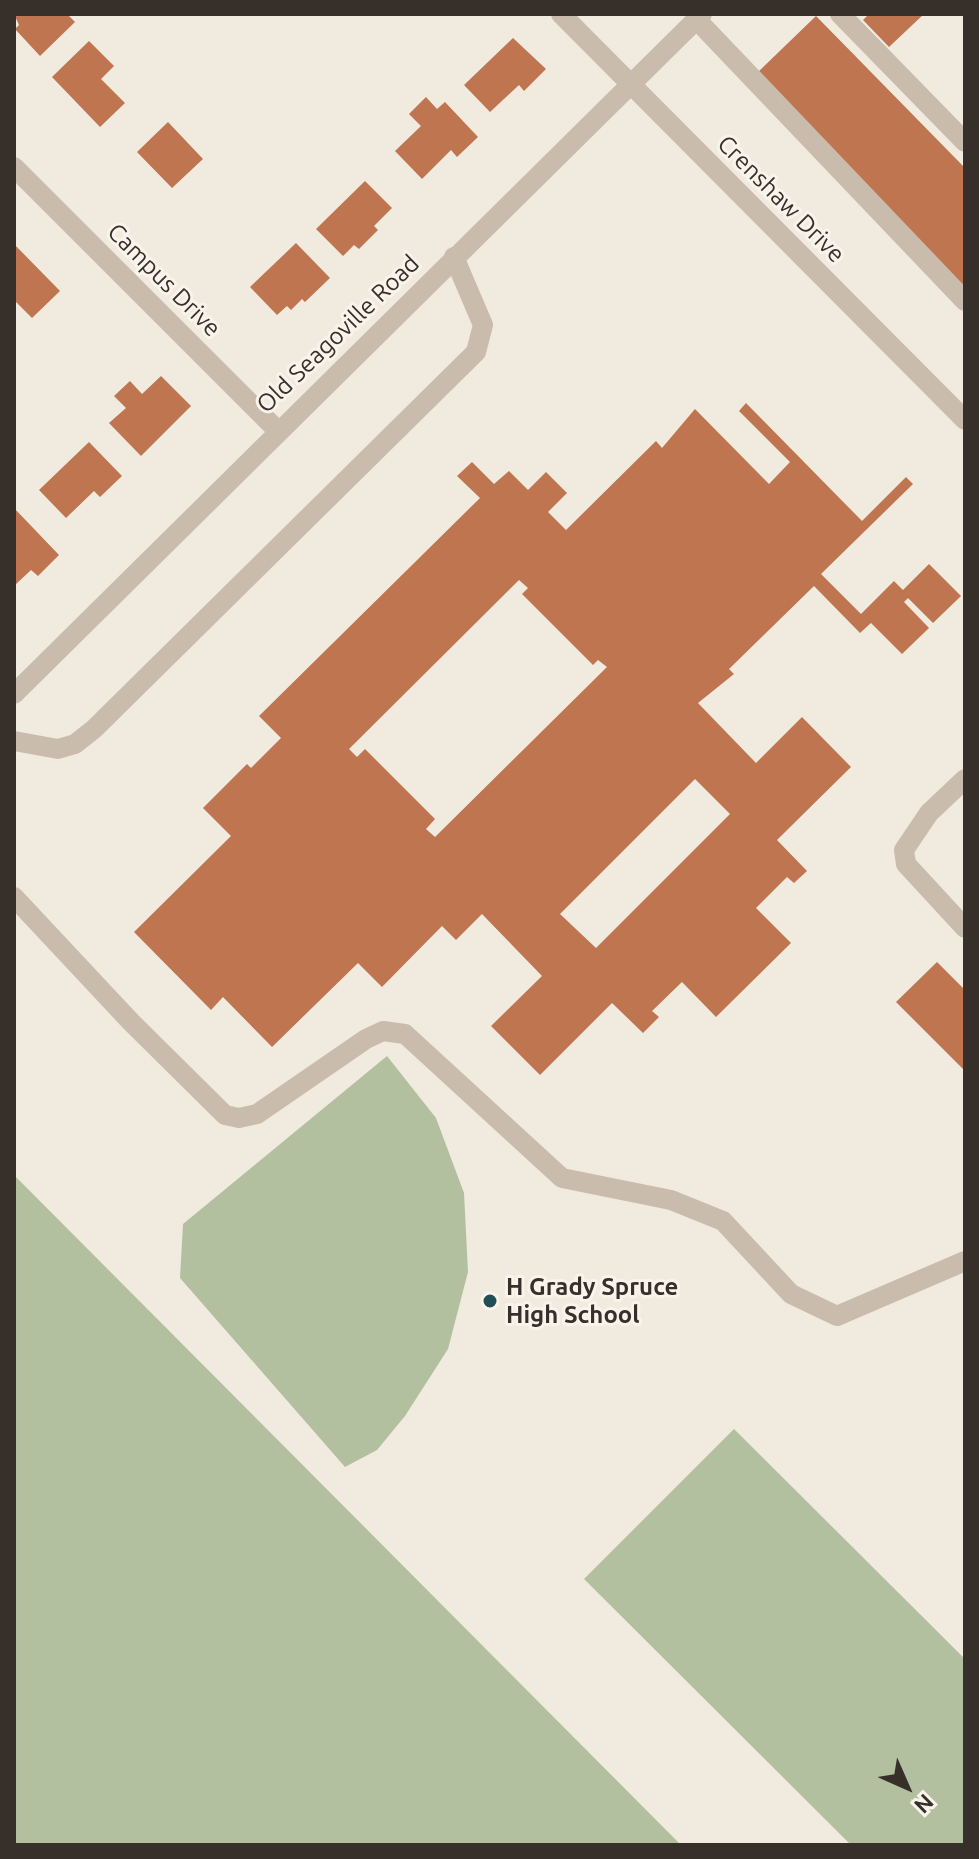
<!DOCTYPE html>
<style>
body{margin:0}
#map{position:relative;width:979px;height:1859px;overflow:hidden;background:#f1eadf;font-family:Ubuntu,sans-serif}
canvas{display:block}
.frame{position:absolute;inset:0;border:16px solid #37302a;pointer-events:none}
.north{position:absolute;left:867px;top:1747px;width:80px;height:80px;-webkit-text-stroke:6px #f9f4eb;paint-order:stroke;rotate:135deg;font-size:22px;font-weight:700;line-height:32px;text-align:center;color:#37302a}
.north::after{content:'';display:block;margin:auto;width:28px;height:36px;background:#37302a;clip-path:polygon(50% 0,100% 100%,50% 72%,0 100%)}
</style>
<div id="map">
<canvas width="979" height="1859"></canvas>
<div class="frame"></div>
<div class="north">N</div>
</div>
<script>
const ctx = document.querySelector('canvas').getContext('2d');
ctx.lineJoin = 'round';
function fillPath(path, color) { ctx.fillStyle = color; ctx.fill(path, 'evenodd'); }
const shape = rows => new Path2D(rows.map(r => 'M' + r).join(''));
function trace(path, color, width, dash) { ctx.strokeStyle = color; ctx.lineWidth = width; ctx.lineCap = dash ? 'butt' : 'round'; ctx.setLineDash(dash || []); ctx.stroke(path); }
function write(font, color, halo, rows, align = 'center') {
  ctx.font = font + ' Ubuntu,sans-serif'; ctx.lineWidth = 6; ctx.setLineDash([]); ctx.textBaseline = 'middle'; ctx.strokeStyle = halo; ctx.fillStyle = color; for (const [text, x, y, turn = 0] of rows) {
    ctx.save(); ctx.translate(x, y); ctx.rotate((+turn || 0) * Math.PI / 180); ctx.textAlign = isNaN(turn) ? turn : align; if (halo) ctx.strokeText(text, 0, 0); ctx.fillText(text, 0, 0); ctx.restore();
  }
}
fillPath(shape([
 [387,1056,436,1118,464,1193,468,1272,448,1349,405,1416,377,1450,345,1467,180,1278,183,1224],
 [14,1175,681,1845,14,1845],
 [734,1429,965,1659,965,1845,851,1845,584,1579]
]), '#b2c0a0');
fillPath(shape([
 [14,14,67,14,75,22,40,56,15,29,19,25],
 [869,14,924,14,889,47,863,20],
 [816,16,965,168,965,293,757,73],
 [513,38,546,69,524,91,519,85,490,112,464,85],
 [89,41,114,66,101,79,125,103,100,127,52,77],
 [426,97,437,109,445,102,478,137,457,157,451,150,422,179,395,151,421,126,409,114],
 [168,122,203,159,172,188,137,152],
 [365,181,392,208,374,226,378,230,359,249,354,245,343,256,316,229],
 [296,243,330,278,305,302,302,299,291,310,287,306,277,315,250,287],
 [14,244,60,291,32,318,14,300],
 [161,376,191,406,141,456,109,423,126,408,114,396,130,381,142,394],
 [746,403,862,521,906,477,913,484,821,574,861,614,894,581,903,590,929,564,961,596,933,623,908,598,904,602,929,628,902,654,871,623,860,633,814,586,729,669,734,674,698,703,756,763,802,717,851,767,777,840,807,871,794,883,787,877,756,908,791,943,716,1017,682,982,652,1011,659,1017,643,1033,612,1003,540,1075,491,1026,542,976,482,914,456,940,442,926,382,987,358,963,272,1047,223,997,211,1010,134,932,231,836,203,808,247,764,251,768,281,738,259,716,480,498,457,476,472,462,494,484,509,471,528,490,546,472,567,493,548,512,566,530,656,441,662,448,695,409,769,484,790,462,739,411],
 [519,580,528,588,522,594,593,665,598,660,607,667,435,837,426,829,435,819,365,749,357,757,349,749],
 [695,779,730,814,596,948,560,914],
 [89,442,122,476,100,497,94,491,66,518,39,490],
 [14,508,59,555,38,576,31,570,14,586],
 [937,962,965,990,965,1071,896,1002]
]), '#be7550');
trace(shape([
 [561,14,965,420],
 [840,14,965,142],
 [696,19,965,301],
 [14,167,277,430],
 [14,694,702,14],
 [14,741,58,749,75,744,94,729,476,352,483,325,454,257],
 [965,779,929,813,904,850,906,864,965,928],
 [14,897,131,1022,225,1115,239,1118,257,1114,366,1039,383,1031,405,1034,562,1178,671,1200,723,1221,791,1294,837,1316,965,1261]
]), '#c9bcac', 20);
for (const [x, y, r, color] of [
 [490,1301,8,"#224e56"]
]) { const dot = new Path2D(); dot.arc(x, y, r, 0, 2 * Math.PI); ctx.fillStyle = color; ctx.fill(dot); trace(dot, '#f9f4eb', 3); }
write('24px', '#37302a', '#f9f4eb', [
 ["Crenshaw Drive",781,199,45],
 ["Campus Drive",164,280,45],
 ["Old Seagoville Road",338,334,-44]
]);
write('bold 24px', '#37302a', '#f9f4eb', [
 ["H Grady Spruce",506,1287],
 ["High School",506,1315]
], 'left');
</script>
